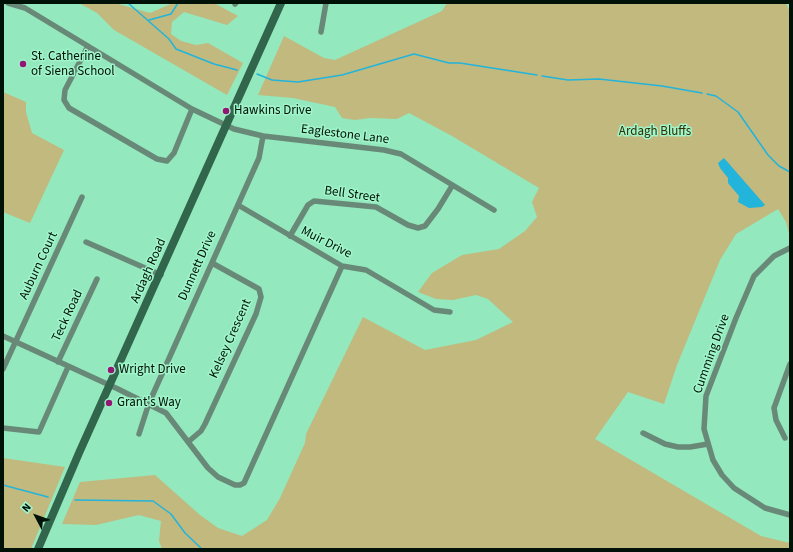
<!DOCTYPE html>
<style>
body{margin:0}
#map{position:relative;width:793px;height:552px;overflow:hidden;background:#93e8bd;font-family:"Source Sans 3",sans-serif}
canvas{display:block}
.frame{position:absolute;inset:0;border:4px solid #001107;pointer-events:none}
.north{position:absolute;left:16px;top:496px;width:40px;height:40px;-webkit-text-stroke:3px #a0f5ca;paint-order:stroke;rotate:311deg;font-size:11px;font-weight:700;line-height:16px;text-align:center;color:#001107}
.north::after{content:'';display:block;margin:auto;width:14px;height:18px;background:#001107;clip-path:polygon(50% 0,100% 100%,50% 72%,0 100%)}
</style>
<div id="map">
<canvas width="793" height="552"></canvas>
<div class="frame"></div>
<div class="north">N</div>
</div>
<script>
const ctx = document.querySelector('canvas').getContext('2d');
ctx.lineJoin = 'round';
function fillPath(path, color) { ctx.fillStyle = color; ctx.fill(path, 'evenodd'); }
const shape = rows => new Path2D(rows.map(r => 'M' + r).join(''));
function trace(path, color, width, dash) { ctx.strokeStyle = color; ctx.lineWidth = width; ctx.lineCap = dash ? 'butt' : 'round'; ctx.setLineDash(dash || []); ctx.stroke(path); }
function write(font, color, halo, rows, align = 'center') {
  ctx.font = font + ' "Source Sans 3",sans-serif'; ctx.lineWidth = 3; ctx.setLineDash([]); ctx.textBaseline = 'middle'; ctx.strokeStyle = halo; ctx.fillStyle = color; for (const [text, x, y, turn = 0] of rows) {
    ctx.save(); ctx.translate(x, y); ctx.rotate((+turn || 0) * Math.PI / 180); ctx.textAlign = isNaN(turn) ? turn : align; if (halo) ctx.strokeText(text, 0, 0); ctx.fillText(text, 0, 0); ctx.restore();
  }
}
fillPath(shape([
 [79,3,115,3,150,13,173,3,214,3,238,16,227,25,184,12,172,22,171,34,181,41,196,45,208,43,243,63,227,95,114,30,97,13],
 [447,3,786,3,790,12,790,237,786,222,778,209,736,234,720,260,677,365,664,404,628,392,595,439,761,536,790,543,790,549,162,549,159,541,161,521,139,515,96,525,62,524,80,482,155,475,200,515,218,528,242,536,267,520,280,498,305,443,306,434,363,317,425,350,476,340,513,322,488,299,476,295,453,300,436,299,418,292,432,273,462,255,499,249,525,231,537,217,532,202,539,188,452,136,409,113,397,119,370,118,355,120,342,118,335,107,293,98,258,95,284,36,324,58,335,60,442,11],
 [3,92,26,102,26,112,32,133,64,150,30,223,3,212],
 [3,458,65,467,31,549,3,549]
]), '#c1b97e');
fillPath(shape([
 [724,158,765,205,762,207,749,208,738,202,739,196,728,183,728,178,720,168,718,163]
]), '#22b4db');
trace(shape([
 [128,3,169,39,176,49,214,64,237,70],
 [149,20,171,14,178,3],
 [257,74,272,80,298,82,342,75,414,54,449,63,460,63,537,75],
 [542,76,568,80,599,79,662,86,702,93],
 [707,94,716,96,738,112,768,155,779,166,790,172],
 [3,485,48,497],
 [75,500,153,501,171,514,185,533,202,549]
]), '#22b4db', 1.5);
trace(shape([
 [8,3,25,8,192,109,234,129,263,136,384,150,401,154,494,210],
 [235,4,236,3],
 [321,32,326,3],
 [88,46,65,90,64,100,69,108,157,159,167,161,174,153,192,109],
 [238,205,342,266,366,270,434,310,450,312],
 [290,236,308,205,314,201,376,207,408,225,418,228,425,226,438,209,452,186],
 [86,242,161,275],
 [790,248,774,256,754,276,736,318,706,396,704,429,713,460,722,475,734,488,765,508,790,515],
 [3,336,118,389,166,413,208,468,218,477,235,485,240,485,244,483,342,266],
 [58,362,97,279],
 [3,369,82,197],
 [3,428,39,432,68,367],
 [643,433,665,444,678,447,690,447,708,444],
 [139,434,149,403,259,158,263,136],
 [785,438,776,420,774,408,790,364],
 [188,442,201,431,205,424,256,314,261,297,259,289,212,263]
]), '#688977', 5.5);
trace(shape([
 [38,549,79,453,281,3]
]), '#31654c', 8);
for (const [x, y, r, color] of [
 [23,64,4,"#921673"],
 [226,111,4,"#921673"],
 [111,370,4,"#921673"],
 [109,403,4,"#921673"]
]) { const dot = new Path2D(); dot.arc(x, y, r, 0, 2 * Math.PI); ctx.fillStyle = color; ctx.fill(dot); trace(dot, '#a0f5ca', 1.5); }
write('13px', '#001107', '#a0f5ca', [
 ["St. Catherine",31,57],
 ["of Siena School",31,72],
 ["Hawkins Drive",234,111],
 ["Wright Drive",119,370],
 ["Grant's Way",117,403]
], 'left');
write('13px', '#322c00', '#a0f5ca', [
 ["Ardagh Bluffs",655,132]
]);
write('13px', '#001107', '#a0f5ca', [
 ["Eaglestone Lane",345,135,7],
 ["Bell Street",352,195,8],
 ["Muir Drive",326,243,27],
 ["Auburn Court",39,266,-65],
 ["Dunnett Drive",198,266,-66],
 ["Ardagh Road",149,271,-66],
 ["Teck Road",68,316,-65],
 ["Kelsey Crescent",231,339,-66],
 ["Cumming Drive",712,354,-70]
]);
</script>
